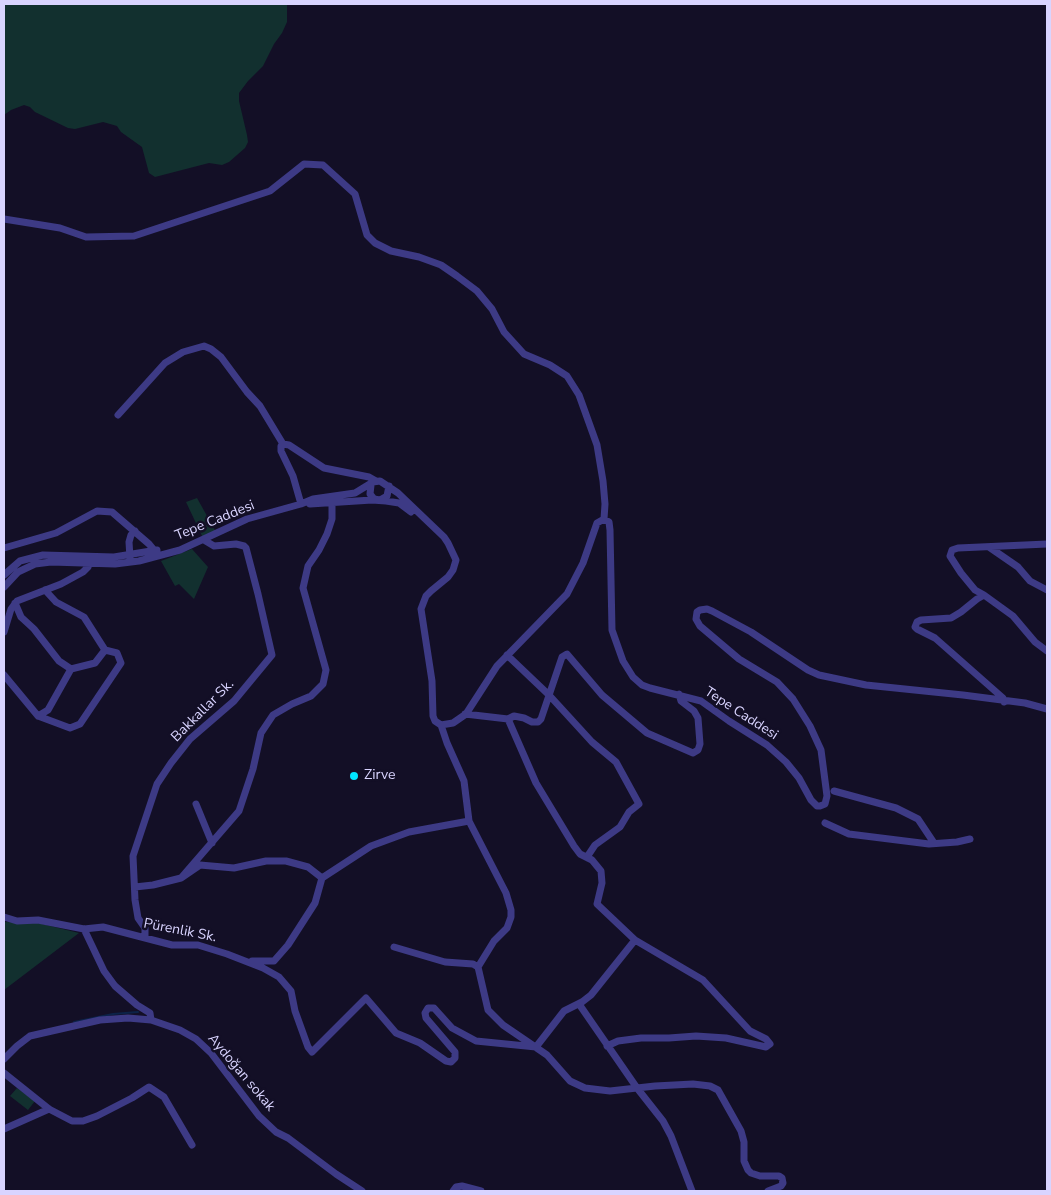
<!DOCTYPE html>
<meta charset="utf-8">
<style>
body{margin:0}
#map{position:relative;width:1051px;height:1195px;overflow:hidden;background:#130f26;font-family:"Nunito Sans",sans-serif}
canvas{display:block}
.frame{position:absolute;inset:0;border:5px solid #d9d4ff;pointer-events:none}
</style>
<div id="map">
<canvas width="1051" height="1195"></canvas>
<div class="frame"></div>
</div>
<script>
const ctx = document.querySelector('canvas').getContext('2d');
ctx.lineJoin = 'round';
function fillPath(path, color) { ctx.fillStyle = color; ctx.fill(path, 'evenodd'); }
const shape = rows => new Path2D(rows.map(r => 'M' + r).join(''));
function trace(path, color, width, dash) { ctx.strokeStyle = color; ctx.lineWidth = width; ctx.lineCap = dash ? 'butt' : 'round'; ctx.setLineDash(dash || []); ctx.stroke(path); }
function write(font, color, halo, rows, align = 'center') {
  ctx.font = font + ' "Nunito Sans",sans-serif'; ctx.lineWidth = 5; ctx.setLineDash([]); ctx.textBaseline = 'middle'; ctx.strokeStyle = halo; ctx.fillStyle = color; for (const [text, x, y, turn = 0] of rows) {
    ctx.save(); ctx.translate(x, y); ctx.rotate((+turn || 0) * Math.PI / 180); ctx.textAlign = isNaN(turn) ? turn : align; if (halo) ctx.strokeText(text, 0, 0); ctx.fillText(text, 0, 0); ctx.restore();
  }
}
fillPath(shape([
 [4,4,287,4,287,22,282,33,274,44,263,66,248,81,239,93,239,101,247,135,248,142,245,148,229,162,222,165,209,163,155,177,149,173,142,147,121,132,117,126,103,122,75,129,68,128,35,112,30,107,24,105,11,110,4,115],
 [197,498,216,532,203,538,186,502],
 [192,549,208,567,194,599,179,584,175,586,161,561],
 [4,922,38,923,79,933,4,990],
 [17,1088,35,1101,28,1110,10,1096]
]), '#12302f');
trace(shape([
 [74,1022,113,1014,138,1012]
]), '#0c2248', 2);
trace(shape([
 [4,219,60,228,86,237,134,236,270,191,304,164,323,165,355,194,367,235,375,243,391,251,419,257,441,265,457,276,477,291,492,309,504,332,524,354,550,365,567,376,579,395,597,445,603,481,605,504,604,519],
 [118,415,165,363,183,352,204,346,211,349,221,357,247,392,260,406,283,444],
 [371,485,370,494,374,499,380,500,387,496,389,486],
 [301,504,293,476,281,451,281,446,283,444,289,445,324,468,369,477,376,481],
 [310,504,372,500,386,501,399,503,411,512],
 [989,547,1018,567,1030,581,1047,590],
 [4,548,56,533,97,511,112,512,149,544,154,550,155,555],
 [130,558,129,542,131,535,135,531],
 [4,575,20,561,43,555,114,557,157,550],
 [4,587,18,572,35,564,51,562,115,564,139,561,180,550,247,519,301,504,313,499,355,493,373,482,380,481,398,493,444,537,448,543,456,560,453,570,448,577,431,591,426,596,421,609,432,681,433,716,435,721,441,725,453,723,466,714,497,666,567,594,583,563,597,523,604,519,609,522,610,530,612,630,623,661,633,677,642,685,650,688,701,701,729,721,767,745,786,762,799,778,811,800,817,806,820,806,825,804,827,796,821,750,810,726,793,699,777,682,739,659,700,626,696,619,697,612,700,610,707,609,712,611,751,632,808,670,819,675,866,685,963,695,1025,703,1047,709],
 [984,595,975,590,961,573,950,556,952,550,958,548,1047,544],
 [15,603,21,617,34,629,59,661,71,669],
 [4,632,11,609,17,601,61,584,83,572,88,567,91,559],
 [507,655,549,695,592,742,616,762,639,804,629,812,620,827,595,845,587,857],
 [4,675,38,716,70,728,80,724,121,663,117,653,105,650,84,617,56,602,45,590],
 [1004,702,1003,698,935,638,917,629,915,627,917,622,921,620,951,618,961,612,977,599,984,595,1013,616,1035,642,1047,651],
 [465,714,508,719,514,716,524,718,532,722,538,722,541,719,562,657,567,654,602,695,647,733,693,753,698,750,700,744,698,718,694,711,681,701,679,694],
 [38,716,48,710,71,669,95,663,105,650],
 [508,719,536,783,574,846,580,854,592,860,601,871,602,883,597,904,635,940,703,980,750,1031,766,1039,770,1044,766,1047,726,1038,696,1036,669,1038,641,1038,618,1041,607,1046],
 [441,725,447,743,464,781,469,821,506,893,511,910,511,917,507,928,494,941,478,967,488,1010,503,1025,547,1055,570,1081,585,1088,610,1091,655,1086,693,1084,710,1086,718,1090,741,1131,744,1142,744,1161,748,1170,751,1173,760,1176,779,1176,782,1178,783,1183,781,1186,768,1191],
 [834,791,896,808,918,819,934,843],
 [196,804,212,843],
 [825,823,849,834,929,844,957,842,970,839],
 [181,878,239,811,253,769,261,733,273,715,292,704,311,696,323,684,326,670,303,588,308,566,319,550,327,534,332,519,332,502],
 [135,887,153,885,181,878,200,865,234,868,266,861,286,861,308,867,322,878],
 [4,917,17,921,38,920,84,929,103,927,172,945,198,945,227,954,263,968,279,977,291,991,295,1011,308,1047,312,1052,366,998,396,1033,420,1043,446,1061,451,1062,455,1058,455,1052,426,1018,425,1013,428,1008,434,1008,452,1028,476,1041,536,1047,564,1011,582,1002,591,995,635,940],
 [84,929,104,971,115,986,137,1005,150,1013,151,1020],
 [145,937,145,928,138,918,135,900,133,856,157,784,171,763,190,739,234,701,272,655,258,594,246,548,244,546,236,544,214,546,204,540],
 [394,947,445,962,473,964,478,967],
 [252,961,274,961,288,945,315,903,322,878,371,846,409,832,469,821],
 [579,1004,637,1088,663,1121,671,1136,692,1191],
 [4,1059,17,1046,30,1036,100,1020,128,1018,151,1020,180,1030,196,1039,211,1053,259,1116,276,1132,288,1138,336,1174,362,1191],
 [4,1073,49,1109,72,1121,83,1121,97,1116,132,1098,149,1087,164,1097,192,1145],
 [4,1129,49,1109],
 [453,1191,456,1187,462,1186,481,1191]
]), '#3d3a85', 7);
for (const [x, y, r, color] of [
 [354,776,5,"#00e5ff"]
]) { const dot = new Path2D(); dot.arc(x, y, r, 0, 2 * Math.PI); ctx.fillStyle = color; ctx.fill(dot); trace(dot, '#130f26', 2); }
write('14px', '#d9d4ff', '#130f26', [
 ["Tepe Caddesi",215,521,-22],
 ["Bakkallar Sk.",203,711,-45],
 ["Tepe Caddesi",741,714,33],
 ["Pürenlik Sk.",180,931,11],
 ["Aydoğan sokak",241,1073,50]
]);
write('14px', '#d9d4ff', '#130f26', [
 ["Zirve",364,776]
], 'left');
</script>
